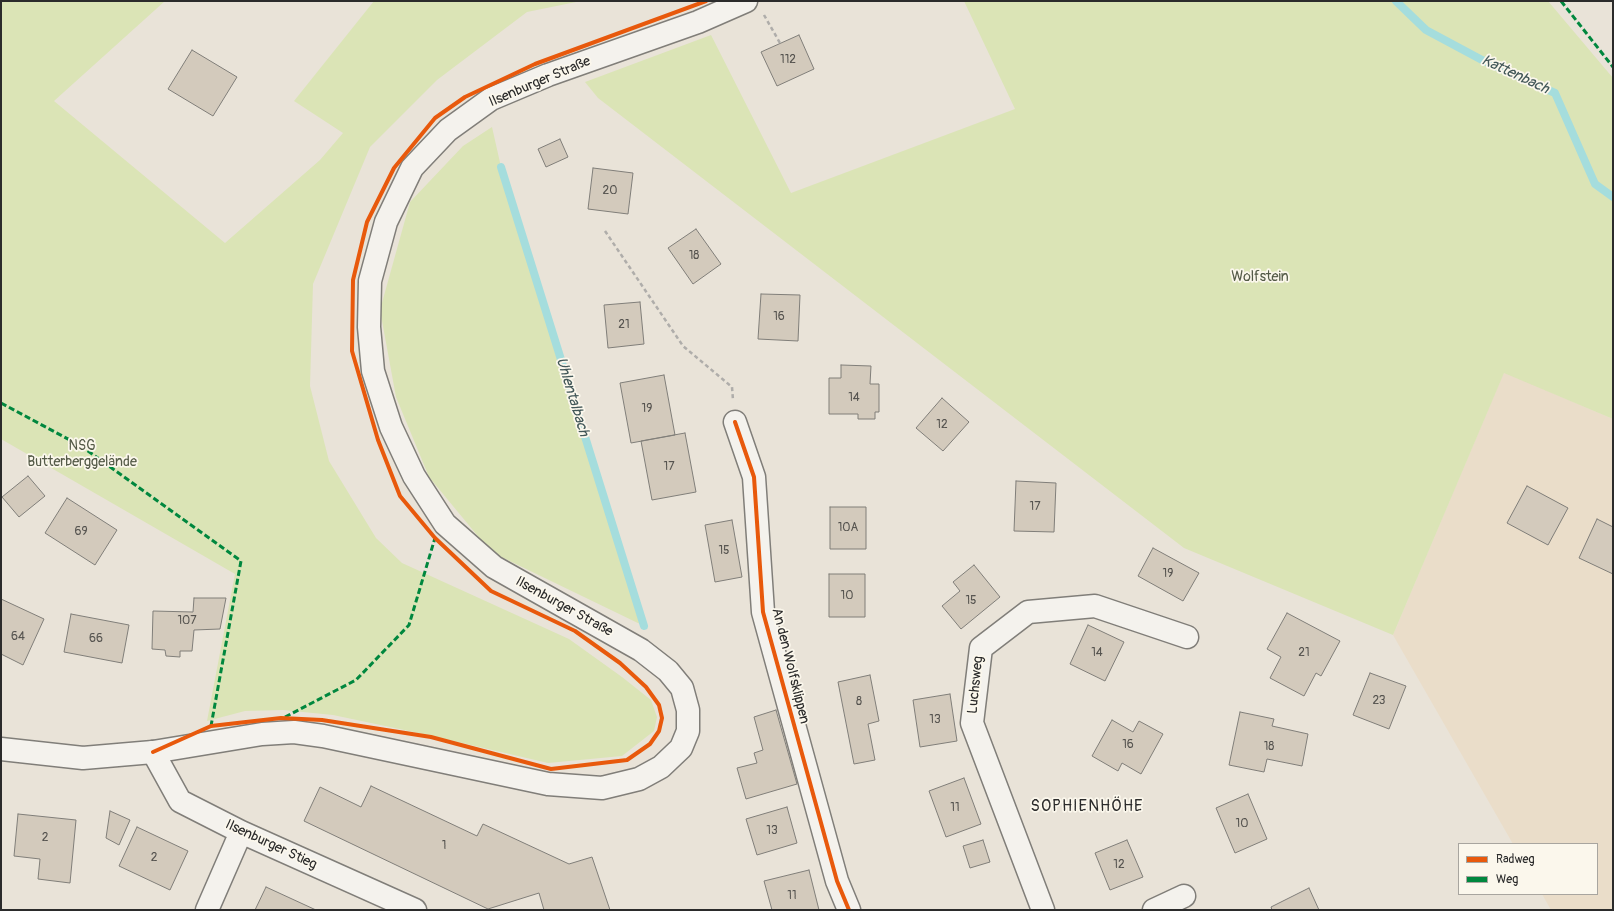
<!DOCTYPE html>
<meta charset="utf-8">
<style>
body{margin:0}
#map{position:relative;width:1614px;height:911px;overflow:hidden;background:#e9e3d8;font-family:Pangolin,sans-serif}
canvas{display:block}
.frame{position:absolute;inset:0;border:2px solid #2b2b2b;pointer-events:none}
.legend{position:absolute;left:1458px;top:843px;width:140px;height:52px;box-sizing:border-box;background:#fbf7ec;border:1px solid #a8a59f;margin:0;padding:5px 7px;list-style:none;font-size:12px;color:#2b2b2b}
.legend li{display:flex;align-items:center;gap:8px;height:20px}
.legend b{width:20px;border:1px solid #a8a59f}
</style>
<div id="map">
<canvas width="1614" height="911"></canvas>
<div class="frame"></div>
<ul class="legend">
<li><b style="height:5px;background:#e8590c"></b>Radweg</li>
<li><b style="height:5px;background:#00873e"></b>Weg</li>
</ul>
</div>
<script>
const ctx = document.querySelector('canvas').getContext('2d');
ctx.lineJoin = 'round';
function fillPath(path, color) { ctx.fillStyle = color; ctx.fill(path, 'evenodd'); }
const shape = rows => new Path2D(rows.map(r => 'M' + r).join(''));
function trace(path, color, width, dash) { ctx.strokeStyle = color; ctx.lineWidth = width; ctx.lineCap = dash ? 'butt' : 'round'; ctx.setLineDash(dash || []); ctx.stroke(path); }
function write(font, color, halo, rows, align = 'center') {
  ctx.font = font + ' Pangolin,sans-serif'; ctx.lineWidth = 3.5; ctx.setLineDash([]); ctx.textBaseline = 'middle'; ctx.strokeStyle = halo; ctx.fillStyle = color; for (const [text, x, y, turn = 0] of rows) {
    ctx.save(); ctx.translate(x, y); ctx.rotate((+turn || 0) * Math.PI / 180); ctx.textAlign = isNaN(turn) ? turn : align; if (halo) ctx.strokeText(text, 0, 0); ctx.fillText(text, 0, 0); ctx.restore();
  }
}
fillPath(shape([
 [1504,372,1613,419,1613,910,1551,910,1542,894,1597,894,1597,844,1513,844,1393,635]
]), '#eaddc9');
fillPath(shape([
 [1,1,165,1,54,101,225,243,320,160,343,133,294,101,374,1,581,1,527,12,437,80,370,147,313,284,310,386,329,461,376,538,402,563,569,639,622,677,651,700,657,717,654,731,622,756,548,763,428,735,333,715,283,710,245,711,207,721,235,574,1,439],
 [964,1,1548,1,1613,78,1613,419,1504,373,1393,635,1184,548,598,98,585,82,711,35,791,193,1015,109],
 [492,127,501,167,644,626,491,552,429,477,396,397,380,310,410,202,463,146]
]), '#dbe4b6');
trace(shape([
 [1396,1,1426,30,1482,60,1555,93,1595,184,1613,197],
 [501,167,644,626]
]), '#a5dddd', 8);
const building = shape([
 [799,35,814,69,777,86,761,52,799,35],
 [192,50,237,77,213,116,168,89,192,50],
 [560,139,568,157,546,167,538,149,560,139],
 [593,168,633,173,628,214,588,209,593,168],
 [696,229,721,264,693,284,668,248,696,229],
 [761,294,800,295,798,341,758,339,761,294],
 [640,302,644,344,608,348,604,305,640,302],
 [841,365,871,366,870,384,879,384,879,412,875,412,875,419,858,419,858,414,829,414,829,378,841,378,841,365],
 [664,375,675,435,631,443,620,383,664,375],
 [942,398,969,422,943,451,916,428,942,398],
 [685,433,696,492,652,500,641,441,685,433],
 [28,476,45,496,19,517,2,497,28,476],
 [1016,481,1056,483,1054,532,1014,531,1016,481],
 [1527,486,1568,508,1548,545,1507,523,1527,486],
 [67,498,117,530,95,565,45,533,67,498],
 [830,507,866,507,866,549,830,549,830,507],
 [1597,519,1613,527,1613,574,1579,558,1597,519],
 [732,520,742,577,715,582,705,525,732,520],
 [1153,548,1199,573,1183,601,1138,576,1153,548],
 [974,565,1000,597,961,629,942,606,960,591,953,582,974,565],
 [829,574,865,574,865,617,829,617,829,574],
 [194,598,226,598,220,629,194,630,192,651,180,651,180,657,166,656,165,650,152,649,153,611,193,612,194,598],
 [1,599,44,619,23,665,1,654,1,599],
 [1287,613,1340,641,1321,676,1316,673,1304,696,1270,678,1281,657,1267,649,1287,613],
 [71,614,129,625,122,663,64,652,71,614],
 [1088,625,1124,642,1105,681,1070,664,1088,625],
 [1370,673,1406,686,1389,729,1353,715,1370,673],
 [870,675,879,721,868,724,875,760,854,764,838,682,870,675],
 [950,694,957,741,920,747,913,700,950,694],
 [776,710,797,784,746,799,737,768,757,763,754,753,763,750,754,717,776,710],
 [1240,712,1274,719,1272,726,1308,734,1302,766,1267,759,1264,772,1229,765,1240,712],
 [1112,720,1133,732,1139,721,1163,734,1141,774,1122,763,1118,771,1092,756,1112,720],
 [964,778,981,824,946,837,929,791,964,778],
 [371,786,477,836,483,824,569,864,592,857,610,910,544,910,539,893,488,909,304,821,320,787,361,807,371,786],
 [1248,794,1267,839,1235,853,1216,808,1248,794],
 [787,807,797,843,757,855,746,819,787,807],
 [110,811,130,820,119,845,106,838,110,811],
 [18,814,76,820,70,883,38,879,40,859,14,856,18,814],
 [137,827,188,851,170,890,119,866,137,827],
 [983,840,990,862,970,868,963,846,983,840],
 [1127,840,1143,877,1110,890,1095,853,1127,840],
 [809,870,819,910,772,910,764,881,809,870],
 [266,887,316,910,255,910,266,887],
 [1309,888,1319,910,1272,910,1271,907,1309,888]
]);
fillPath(building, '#d3cabc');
trace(building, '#807e79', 1);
const minor = shape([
 [735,422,754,477,763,612,837,881,849,910],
 [153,752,180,801,241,832,415,910],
 [207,910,241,832],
 [1043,910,972,723,981,648,1028,612,1095,606,1187,637],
 [1154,910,1184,896]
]);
const secondary = shape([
 [1,749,83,758,153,752,262,734,294,732,323,736,548,784,602,788,639,779,661,767,681,748,688,731,688,710,682,688,668,671,641,650,494,567,445,524,414,476,391,427,373,371,369,327,370,281,386,222,412,168,448,130,491,99,548,75,698,22,746,1]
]);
trace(minor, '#807e79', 25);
trace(secondary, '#807e79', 25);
trace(shape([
 [764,15,780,43],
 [605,231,683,346,732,387,733,400]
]), '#afadaa', 2.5, [4, 3]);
trace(minor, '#f4f2ed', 22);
trace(secondary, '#f4f2ed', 22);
trace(shape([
 [1561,1,1613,67],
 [1,403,81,446,241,561,211,726],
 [285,717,356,680,409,625,435,538]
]), '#00873e', 3, [6, 3]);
trace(shape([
 [735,422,754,477,763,612,837,881,849,910],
 [153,752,211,726,281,718,322,720,431,737,551,769,627,760,650,744,659,731,662,718,659,705,646,687,620,663,575,631,491,591,435,538,400,496,378,440,352,351,353,280,367,222,394,168,435,118,465,97,535,64,706,1]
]), '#e8590c', 4);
write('12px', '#55534f', null, [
 ["112",788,60],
 ["20",610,191],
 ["18",694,256],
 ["16",779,317],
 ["21",624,325],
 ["14",854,398],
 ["19",647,409],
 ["12",942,425],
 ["17",669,467],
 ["17",1035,507],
 ["10A",848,528],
 ["69",81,532],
 ["15",724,551],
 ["19",1168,574],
 ["10",847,596],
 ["15",971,601],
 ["107",187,621],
 ["64",18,637],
 ["66",96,639],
 ["14",1097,653],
 ["21",1304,653],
 ["23",1379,701],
 ["8",859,702],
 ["13",935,720],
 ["16",1128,745],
 ["18",1269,747],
 ["11",955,808],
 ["10",1242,824],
 ["13",772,831],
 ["2",45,838],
 ["1",444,846],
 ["2",154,858],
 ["12",1119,865],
 ["11",792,896]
]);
write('14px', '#2b2b2b', '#fbf7ec', [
 ["Ilsenburger Straße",540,82,-23],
 ["Ilsenburger Straße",564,607,29],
 ["An den Wolfsklippen",790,666,76],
 ["Luchsweg",976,685,-84],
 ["Ilsenburger Stieg",271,845,25]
]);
write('14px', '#545a47', '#fbf7ec', [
 ["Wolfstein",1260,277],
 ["NSG",82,446],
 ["Butterberggelände",82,462]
]);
write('italic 15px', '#425758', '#fbf7ec', [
 ["Kattenbach",1515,75,25],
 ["Uhlentalbach",572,397,73]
]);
ctx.letterSpacing = '1px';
write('16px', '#2b2b2b', '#fbf7ec', [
 ["SOPHIENHÖHE",1087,807]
]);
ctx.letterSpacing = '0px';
</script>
